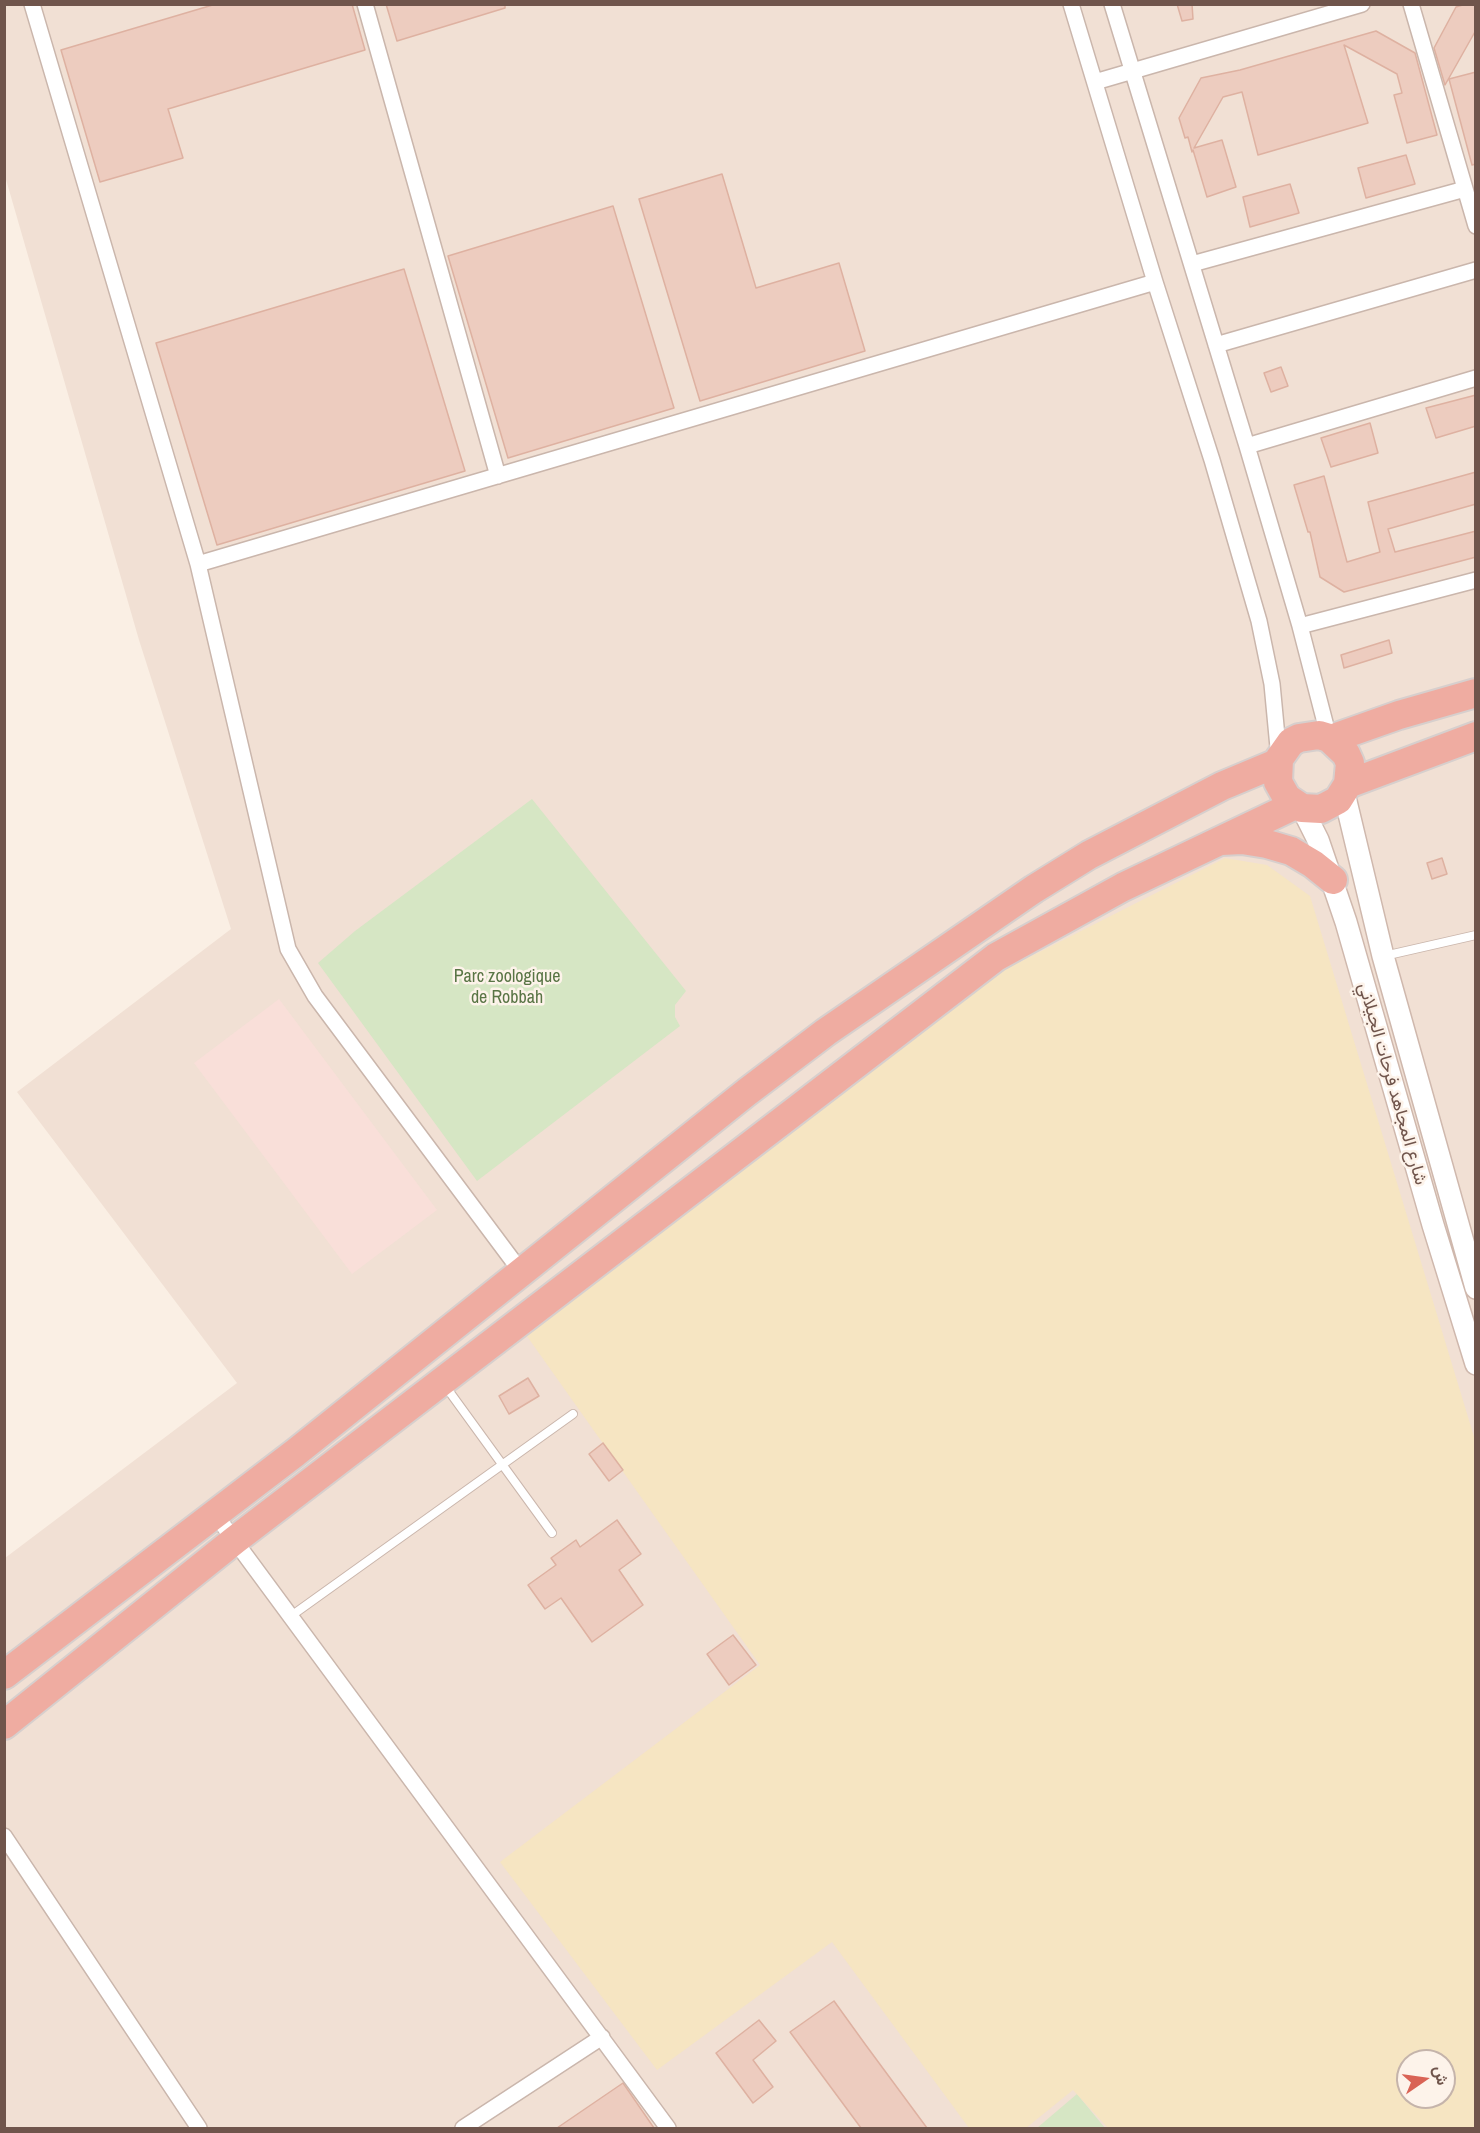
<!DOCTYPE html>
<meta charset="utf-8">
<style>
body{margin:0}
#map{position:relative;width:1480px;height:2133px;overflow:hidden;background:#faefe4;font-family:"Archivo Narrow",Vazirmatn,sans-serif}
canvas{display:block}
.frame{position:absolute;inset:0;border:6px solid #70554c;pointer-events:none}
.north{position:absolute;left:1396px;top:2049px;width:60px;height:60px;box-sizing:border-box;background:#fdf3ea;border:2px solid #c5b4ab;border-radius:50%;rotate:77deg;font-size:16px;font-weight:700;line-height:24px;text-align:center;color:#70554c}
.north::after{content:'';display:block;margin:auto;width:21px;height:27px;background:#d96355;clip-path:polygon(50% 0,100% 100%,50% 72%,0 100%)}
</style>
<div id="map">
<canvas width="1480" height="2133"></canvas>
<div class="frame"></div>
<div class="north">ش</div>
</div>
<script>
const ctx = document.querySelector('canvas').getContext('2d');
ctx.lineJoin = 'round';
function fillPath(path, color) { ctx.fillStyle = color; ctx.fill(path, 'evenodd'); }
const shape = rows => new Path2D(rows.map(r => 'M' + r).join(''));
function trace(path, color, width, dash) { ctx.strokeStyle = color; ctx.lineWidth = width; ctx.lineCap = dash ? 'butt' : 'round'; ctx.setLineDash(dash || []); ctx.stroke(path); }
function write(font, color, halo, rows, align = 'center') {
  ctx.font = font + ' "Archivo Narrow",Vazirmatn,sans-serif'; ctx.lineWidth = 5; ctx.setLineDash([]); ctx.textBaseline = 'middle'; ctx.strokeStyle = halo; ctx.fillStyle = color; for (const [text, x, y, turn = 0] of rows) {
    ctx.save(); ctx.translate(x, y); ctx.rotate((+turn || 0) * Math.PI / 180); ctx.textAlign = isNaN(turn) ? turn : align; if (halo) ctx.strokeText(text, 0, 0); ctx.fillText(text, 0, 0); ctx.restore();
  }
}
fillPath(shape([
 [5,5,1475,5,1475,2128,5,2128,5,1558,237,1383,17,1092,231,929,139,640,5,176],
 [1408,2061,1444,2061,1444,2097,1408,2097]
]), '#f1e0d4');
fillPath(shape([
 [279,999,437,1210,352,1274,194,1063]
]), '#f9dfd9');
fillPath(shape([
 [532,799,686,991,675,1005,675,1017,680,1026,477,1181,318,963,355,931],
 [1077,2094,1105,2128,1037,2128]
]), '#d6e6c4');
fillPath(shape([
 [1225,858,1267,865,1310,896,1475,1440,1475,2128,1108,2128,1073,2090,1026,2128,969,2128,832,1942,657,2070,500,1862,760,1665,524,1332,869,1067,1008,968],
 [1408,2061,1444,2061,1444,2097,1408,2097]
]), '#f6e5c2');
const building = shape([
 [216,4,352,4,365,50,168,109,183,158,100,182,61,50,216,4],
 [386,4,505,4,505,8,397,41,386,4],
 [1177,4,1192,4,1193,19,1182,21,1177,4],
 [1466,4,1476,4,1476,30,1445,85,1434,48,1456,7,1466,4],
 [1376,31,1415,53,1437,135,1407,143,1394,95,1402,93,1397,74,1344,45,1368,123,1258,155,1242,92,1223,97,1194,148,1222,140,1236,187,1207,197,1193,150,1192,152,1188,137,1185,138,1179,118,1201,78,1240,70,1376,31],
 [1476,72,1476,164,1472,165,1449,79,1476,72],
 [1406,155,1415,184,1366,198,1358,168,1406,155],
 [722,174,756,288,839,263,865,351,700,401,639,199,722,174],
 [1290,184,1299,213,1250,227,1243,197,1290,184],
 [613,206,674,408,508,458,448,256,613,206],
 [404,269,465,471,217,545,156,343,404,269],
 [1281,367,1288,386,1271,392,1264,373,1281,367],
 [1476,395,1476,426,1436,438,1426,408,1476,395],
 [1370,423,1378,453,1331,467,1321,438,1370,423],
 [1476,472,1476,504,1388,529,1395,552,1476,531,1476,557,1344,592,1320,577,1310,532,1308,532,1294,485,1324,476,1347,562,1380,552,1368,502,1476,472],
 [1389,640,1392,653,1344,668,1341,655,1389,640],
 [1442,858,1447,874,1432,879,1427,863,1442,858],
 [528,1378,539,1396,509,1414,499,1396,528,1378],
 [603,1443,623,1470,609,1481,589,1454,603,1443],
 [617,1520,641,1554,619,1570,643,1605,592,1642,561,1598,545,1609,528,1585,556,1565,551,1558,576,1540,580,1547,617,1520],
 [733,1635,756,1665,729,1685,707,1654,733,1635],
 [834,2001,865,2044,927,2128,861,2128,790,2032,834,2001],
 [759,2020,776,2041,753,2060,773,2087,753,2103,716,2053,759,2020],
 [623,2083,654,2128,557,2128,623,2083]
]);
fillPath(building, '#edccbf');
trace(building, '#deb1a1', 1.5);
const lane = shape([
 [1384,956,1476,935],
 [446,1387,552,1533],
 [291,1616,573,1414]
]);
const street = shape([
 [32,4,198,564,288,949,315,996,522,1273],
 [365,4,498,476],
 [1071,4,1155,282,1212,460,1259,621,1272,684,1279,758],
 [1112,4,1247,446,1300,626,1329,738],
 [1411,4,1476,226],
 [1095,82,1362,4],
 [1192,264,1465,189],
 [1216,345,1476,270],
 [1247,446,1476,378],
 [198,564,1155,282],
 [1300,626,1476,580],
 [215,1514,668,2128],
 [4,1836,199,2128],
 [463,2128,602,2037]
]);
const secondary = shape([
 [1344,793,1383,956,1476,1288],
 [1302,808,1318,840,1346,922,1433,1225,1476,1364]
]);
const highway = shape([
 [1331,739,1399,715,1476,693],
 [1348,784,1350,763,1346,754,1329,738,1319,735,1299,738,1291,742,1279,759,1278,782,1287,798,1302,808,1321,809,1338,800,1348,784,1476,736],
 [1221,841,1242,840,1267,844,1291,851,1313,864,1333,880],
 [4,1675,295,1453,747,1092,826,1032,1034,889,1089,855,1222,786,1277,763],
 [4,1725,235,1540,996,957,1123,887,1295,805]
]);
trace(lane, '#cab6ac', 10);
trace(street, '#cab6ac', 18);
trace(secondary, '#cfb8ad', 24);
trace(highway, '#d7cfcd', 32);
trace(lane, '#fff', 8);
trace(street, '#fff', 15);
trace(secondary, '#fff', 21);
trace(highway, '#efaca1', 28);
write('18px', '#597545', '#fdf3ea', [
 ["Parc zoologique",507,977],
 ["de Robbah",507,998]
]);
write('18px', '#70554c', '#fdf3ea', [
 ["شارع المجاهد فرحات الجيلاني",1392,1084,74]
]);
</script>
